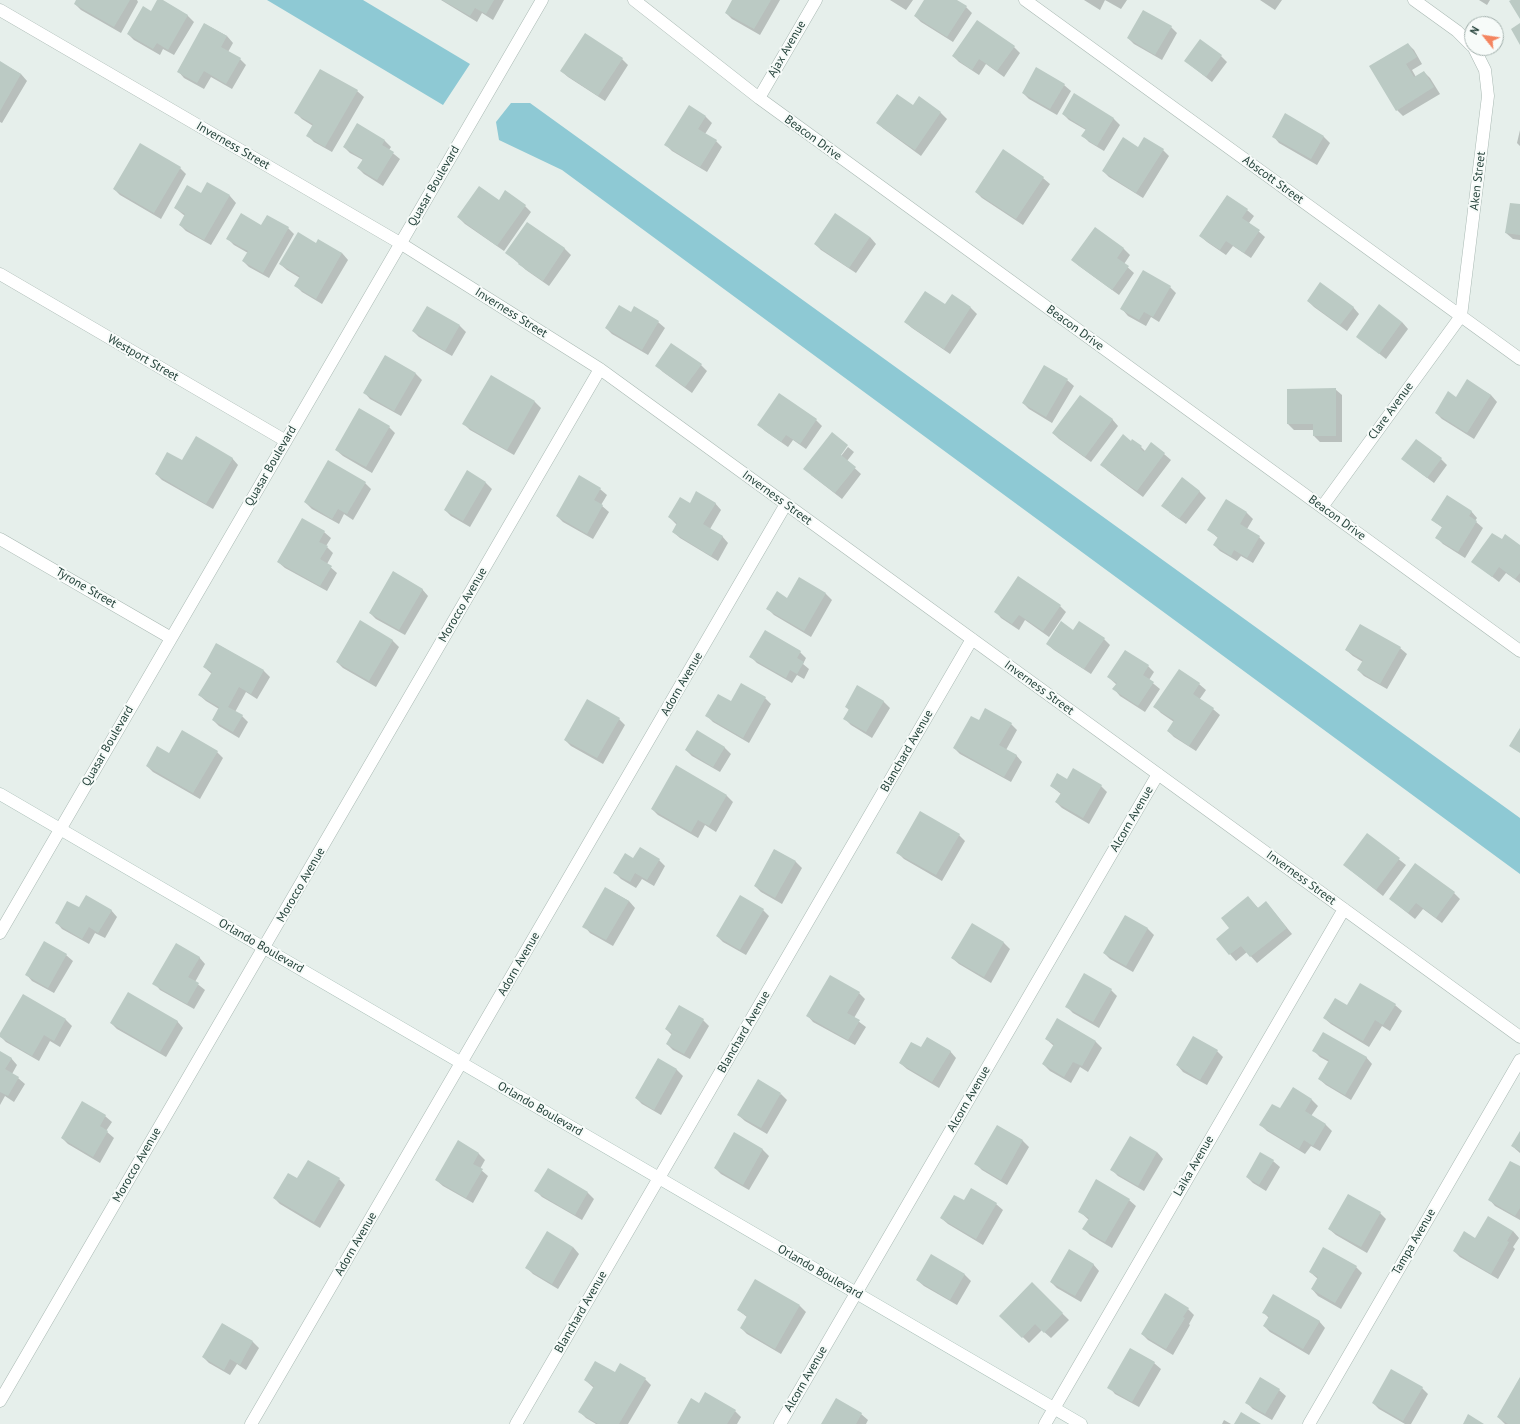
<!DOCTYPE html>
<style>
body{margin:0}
#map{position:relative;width:1520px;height:1424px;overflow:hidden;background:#e6efeb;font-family:"PT Sans",sans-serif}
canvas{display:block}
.north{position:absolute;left:1464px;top:16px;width:40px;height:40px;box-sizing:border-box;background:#f7fbf9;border:1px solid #a3b1ad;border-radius:50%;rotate:300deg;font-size:11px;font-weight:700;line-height:16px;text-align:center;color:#24423a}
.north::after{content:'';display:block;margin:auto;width:14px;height:18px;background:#f4845f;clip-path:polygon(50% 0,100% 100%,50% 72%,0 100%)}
</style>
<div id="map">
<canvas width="1520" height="1424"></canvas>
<div class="north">N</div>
</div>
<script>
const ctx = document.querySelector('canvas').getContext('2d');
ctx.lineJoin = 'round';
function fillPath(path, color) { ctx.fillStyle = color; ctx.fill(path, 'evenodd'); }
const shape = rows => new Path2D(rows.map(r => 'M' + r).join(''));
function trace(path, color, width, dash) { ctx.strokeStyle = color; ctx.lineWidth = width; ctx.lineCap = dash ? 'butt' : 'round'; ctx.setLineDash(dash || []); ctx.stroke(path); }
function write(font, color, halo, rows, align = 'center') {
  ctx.font = font + ' "PT Sans",sans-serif'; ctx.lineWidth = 4; ctx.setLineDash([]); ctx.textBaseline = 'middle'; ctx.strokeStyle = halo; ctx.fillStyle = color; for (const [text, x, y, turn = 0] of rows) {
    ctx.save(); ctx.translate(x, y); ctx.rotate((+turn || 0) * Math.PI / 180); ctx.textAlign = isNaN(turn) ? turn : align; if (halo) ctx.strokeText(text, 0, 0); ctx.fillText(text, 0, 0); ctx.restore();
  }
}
fillPath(shape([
 [267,0,363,0,470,64,443,105],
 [511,103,530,103,1520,818,1520,874,562,170,499,140,496,122]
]), '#8ec9d4');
fillPath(shape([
 [78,0,137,0,138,2,121,33,81,10,75,4],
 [158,0,187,15,194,22,174,55,163,49,160,55,134,40,128,34,151,12],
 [441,0,504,0,493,20,482,13,477,22],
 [733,0,780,0,760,35,732,19,726,13],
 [890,0,913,0,906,10],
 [925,0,955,0,966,7,972,13,953,42,921,22,915,16],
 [1084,0,1105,0,1100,10],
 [1105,0,1127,0,1121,9],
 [1260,0,1282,0,1275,10],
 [1479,0,1490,0,1487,5],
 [205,24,227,36,233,43,228,52,240,59,246,65,232,89,211,77,204,89,184,78,178,71],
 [1171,27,1177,33,1162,60,1134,44,1128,38],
 [1408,44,1414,50,1422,64,1412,70,1416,77,1424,72,1430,78,1440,94,1403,116,1397,110],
 [1014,47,1020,53,1004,77,986,64,979,75,959,62,953,56],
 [1221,56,1227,62,1212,82,1185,61],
 [622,59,628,65,605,101,568,77,561,71],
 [0,62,21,74,27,81,2,123,0,122],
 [320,70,357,91,364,97,332,152,314,142,308,136,313,126,302,119,296,113],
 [1064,85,1071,91,1057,115,1029,99,1023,93],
 [1075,95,1114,119,1120,125,1104,151,1089,142,1083,136,1086,130,1069,120,1063,114],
 [919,97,941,113,947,119,921,156,884,129,877,123,913,107],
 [689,106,706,117,712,123,705,134,716,141,722,147,707,172,672,151,666,145],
 [1285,115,1324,137,1330,143,1317,165,1279,143,1273,136],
 [358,125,385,141,391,147,389,150,400,159,383,186,364,174,358,168,363,160,350,153,344,147],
 [1520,130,1520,146,1517,143],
 [1163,150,1169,156,1143,198,1109,177,1103,171],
 [180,168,186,174,161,219,120,195,114,189],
 [1043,178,1050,184,1023,225,982,198,976,192],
 [207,184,230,196,236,203,211,245,186,231,180,225,185,216,175,208,201,194],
 [1227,196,1247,210,1254,216,1249,223,1265,237,1251,258,1233,246,1226,255,1207,242,1200,236],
 [1520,205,1520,240,1513,239,1506,233],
 [525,206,531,212,504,251,465,224,458,217],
 [262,226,288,228,294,234,269,278,249,267,243,261,248,253,234,245,228,239],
 [1095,228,1124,249,1130,255,1124,264,1134,273,1119,295,1079,266,1072,260],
 [870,237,876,244,856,273,821,250,815,244],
 [316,244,342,253,348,260,322,304,302,292,296,286,300,278,287,270,280,264],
 [564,248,571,255,549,286,526,270,507,253],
 [1170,287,1176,293,1159,322,1151,317,1146,326,1128,316,1122,309],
 [952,296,971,308,977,314,950,354,912,328,905,322,946,306],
 [1308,301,1353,307,1359,314,1347,331,1314,307],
 [427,307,460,326,466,332,452,356,419,337,413,331],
 [631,313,658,322,665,328,648,355,612,334,606,328],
 [1402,322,1408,329,1386,359,1357,336],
 [385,356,416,374,422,380,401,416,370,399,364,392],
 [656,365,701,365,707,371,692,393,663,372],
 [491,376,535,402,541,408,514,455,470,430,464,424],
 [1067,380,1074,386,1052,423,1029,409,1023,403],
 [1467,381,1491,395,1497,402,1474,439,1442,419,1436,413,1457,398],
 [1335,389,1342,395,1342,442,1320,442,1314,436,1314,430,1294,430,1288,424],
 [1112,419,1118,426,1091,462,1059,439,1053,433],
 [816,420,822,426,806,449,793,440,788,447,765,431,759,425],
 [389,427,395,433,372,473,343,456,336,450],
 [1131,442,1141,447,1145,451,1164,454,1171,460,1143,497,1108,471,1102,465],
 [848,447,854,452,847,461,861,474,842,499,811,475,837,458,838,460],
 [232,458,238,465,213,509,162,480,156,474,183,462],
 [1402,459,1441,459,1447,465,1434,483],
 [467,472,486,483,492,489,470,527,451,516,445,510],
 [365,483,371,489,353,520,344,514,339,524,312,509,305,502],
 [600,489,607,495,601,505,609,512,593,539,563,522,557,516],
 [1199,491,1206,498,1186,524,1169,512],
 [1226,501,1247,513,1253,519,1247,529,1259,537,1265,543,1253,563,1241,556,1237,561,1220,551,1214,545,1218,538,1209,530],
 [715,503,721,510,710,529,722,536,728,543,718,561,680,538,673,532,677,525,669,517,690,504],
 [1471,511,1477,518,1475,521,1483,528,1465,558,1443,544,1437,538,1443,528,1432,520],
 [302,520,324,532,331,538,326,546,333,553,327,564,337,573,327,591,285,568,278,562],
 [1502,541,1520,546,1520,583,1506,573,1499,582,1473,562],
 [800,579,826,594,832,600,811,637,774,615,768,609,787,599],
 [422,589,428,596,405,635,376,619,370,613],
 [1060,606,1066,612,1049,637,1025,620,1019,630,1001,618,995,611],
 [1360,625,1400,648,1407,654,1387,689,1364,676,1358,670,1363,662,1353,656,1346,650],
 [1074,631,1104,639,1110,645,1091,674,1054,650,1047,644],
 [392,640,399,647,376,687,343,668,337,662],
 [217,644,264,671,270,677,257,699,246,692,235,712,242,716,248,722,239,738,219,726,213,720,219,709,206,701,199,695,212,674,204,667],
 [800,652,806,658,803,664,809,669,804,679,797,675,792,683,757,663,751,657],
 [1148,666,1154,672,1149,680,1160,689,1145,712,1120,696,1114,689,1117,685,1108,677],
 [1199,684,1206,690,1199,700,1213,709,1220,715,1196,751,1174,737,1168,731,1174,722,1161,713,1155,707],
 [765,698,771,704,749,743,713,722,707,716],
 [883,701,890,708,872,738,851,725,845,719,850,711,846,707],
 [619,719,625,725,603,764,571,746,565,740],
 [979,721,1011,724,1017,730,1006,750,1016,755,1022,762,1011,782,960,754,954,748],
 [724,747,731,754,720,772,692,756,686,750],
 [217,752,223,758,200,799,153,772,147,766,169,754],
 [677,767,727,796,733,802,716,832,705,825,698,838,658,815,652,809],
 [1068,780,1101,786,1107,792,1089,824,1062,808,1056,802,1061,794,1051,786],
 [1367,834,1406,865,1383,896,1344,865],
 [959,835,965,841,942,881,904,859,897,852],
 [775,850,796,862,802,868,782,904,761,892,755,886],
 [634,860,659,860,665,866,654,886,642,879,636,888,621,879,615,873],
 [606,888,629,901,635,908,613,946,590,933,584,926],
 [1454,893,1460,899,1442,923,1423,909,1415,919,1390,899],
 [1248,897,1258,908,1266,902,1292,934,1257,963,1247,952,1236,961,1217,939,1231,929],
 [79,909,111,910,117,917,105,938,95,933,89,944,62,929,56,922],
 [763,910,769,916,746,955,723,942,717,936],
 [1125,916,1148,929,1154,935,1133,972,1110,959,1104,953],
 [972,924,1004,943,1010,949,991,983,959,964,952,958],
 [66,955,73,961,54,993,32,981,26,974],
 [199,957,205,964,195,982,205,990,194,1009,160,990,154,983],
 [1111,990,1117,996,1099,1028,1073,1013,1066,1006],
 [859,993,865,999,854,1018,866,1027,855,1045,813,1022,807,1015],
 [23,995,66,1020,72,1026,60,1047,50,1041,39,1061,6,1042,0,1036],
 [1395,1005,1402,1011,1390,1031,1382,1026,1369,1047,1331,1024,1324,1018],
 [703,1020,709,1026,690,1059,673,1050,667,1044,672,1035,666,1029],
 [1057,1020,1096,1042,1102,1048,1088,1072,1080,1067,1071,1083,1050,1071,1043,1064,1054,1046,1046,1039],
 [177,1021,183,1028,166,1057,117,1029,111,1023],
 [1313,1050,1366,1057,1372,1064,1351,1100,1326,1085,1319,1079,1329,1062,1320,1057],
 [950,1051,956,1058,939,1088,907,1069,900,1063],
 [1217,1051,1223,1057,1207,1085,1183,1072,1177,1065],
 [0,1052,11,1058,17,1065,12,1074,18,1078,25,1084,14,1102,5,1096,0,1105],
 [658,1059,677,1070,683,1076,661,1115,642,1104,636,1098],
 [1293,1089,1312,1100,1318,1106,1311,1116,1326,1125,1332,1131,1320,1151,1311,1146,1305,1154,1267,1131,1260,1124,1280,1110],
 [781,1094,787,1100,767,1134,745,1121,738,1115],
 [105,1116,112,1122,106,1131,114,1138,100,1163,68,1144,62,1138],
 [997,1127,1023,1141,1029,1147,1007,1185,982,1170,976,1164],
 [1520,1133,1520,1153,1512,1146],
 [734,1134,763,1150,769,1156,749,1190,721,1174,715,1168],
 [458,1142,479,1154,485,1160,480,1169,488,1176,473,1203,443,1186,436,1180],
 [1157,1152,1163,1159,1144,1191,1118,1176,1112,1170],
 [1273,1161,1280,1167,1266,1191,1253,1183,1247,1177],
 [1520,1167,1520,1220,1495,1206,1489,1199],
 [548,1169,588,1193,594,1199,582,1220,542,1197,536,1191],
 [339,1179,345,1185,320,1228,280,1204,274,1198,298,1180],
 [971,1190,996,1204,1003,1210,983,1245,948,1224,941,1218,964,1202],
 [1129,1200,1136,1206,1112,1248,1090,1235,1084,1229,1089,1220,1079,1211],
 [1380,1213,1386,1219,1367,1253,1336,1235,1329,1229],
 [1513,1231,1519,1238,1513,1247,1515,1249,1498,1279,1460,1257,1454,1251,1476,1239],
 [573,1247,579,1254,558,1289,533,1274,527,1268],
 [931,1256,965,1275,971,1281,957,1305,924,1286,917,1280],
 [1093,1264,1099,1271,1081,1302,1057,1288,1051,1282],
 [1356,1267,1362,1273,1341,1309,1318,1296,1312,1289,1318,1279,1310,1272],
 [1032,1284,1069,1320,1051,1338,1042,1330,1029,1343,1001,1316],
 [800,1306,806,1312,781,1354,747,1334,741,1328,747,1317,738,1310],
 [1188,1309,1194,1315,1189,1324,1190,1325,1173,1355,1148,1340,1142,1334],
 [1263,1312,1319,1321,1325,1328,1309,1355,1270,1332,1264,1326,1269,1318],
 [223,1324,253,1342,259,1348,246,1370,237,1364,230,1375,209,1363,203,1357],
 [1154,1363,1161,1369,1139,1407,1115,1394,1109,1387],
 [615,1373,645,1379,651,1385,628,1424,596,1424,586,1418,580,1412,594,1388,585,1380],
 [1422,1388,1428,1394,1411,1424,1405,1424,1379,1409,1373,1403],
 [1279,1390,1286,1396,1272,1420,1253,1409,1247,1403],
 [836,1400,861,1414,868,1420,866,1424,822,1424],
 [735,1411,741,1417,737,1424,680,1424],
 [1498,1417,1520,1424,1505,1424],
 [1224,1420,1231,1424,1222,1424]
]), '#0003');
fillPath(shape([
 [76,0,130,0,114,27,74,4],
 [157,0,163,0,188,15,168,50,157,43,153,49,127,34,143,6,151,11],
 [442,0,494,0,486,14,475,8,470,16],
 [732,0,771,0,754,29,725,13],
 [924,0,957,0,967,6,947,37,914,16],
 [1511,0,1520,0,1520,19,1509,1],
 [1143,10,1172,26,1155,55,1127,38],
 [977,20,1015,46,997,71,979,59,972,70,952,56],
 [204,23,227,36,221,47,241,58,226,84,204,71,197,83,177,72],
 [1520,23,1520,45,1511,29],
 [585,33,623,58,598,96,560,71],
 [1200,39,1222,55,1206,77,1184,61],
 [1408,43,1417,57,1406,64,1414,77,1424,71,1434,87,1396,111,1369,66],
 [0,61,21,74,0,111],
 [1036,67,1065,84,1050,109,1022,93],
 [320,69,358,90,325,147,306,136,313,124,294,113],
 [1074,93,1114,118,1097,146,1081,136,1086,129,1062,114],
 [897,94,913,105,919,96,941,112,915,150,876,123],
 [689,105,706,116,698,129,717,140,700,167,664,145],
 [1285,113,1324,136,1311,159,1272,137],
 [357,123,385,140,382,145,394,152,377,180,357,168,363,159,343,147],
 [1123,137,1138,147,1144,137,1164,149,1136,193,1102,171],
 [140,143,181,167,154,213,113,189],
 [1003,149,1044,177,1016,219,975,192],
 [207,182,230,195,204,240,179,225,185,214,174,208,187,185,201,193],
 [479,186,499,200,505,190,526,205,497,246,457,217],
 [1227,195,1248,209,1242,218,1260,230,1244,253,1226,241,1220,250,1199,236],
 [1510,203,1520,204,1520,235,1505,233],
 [241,213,261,225,267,215,289,227,263,273,242,261,248,251,226,239],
 [835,213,870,237,849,268,814,244],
 [527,222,565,248,543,281,518,264,519,263,505,253],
 [1095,227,1124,248,1117,258,1129,266,1112,290,1071,260],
 [298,232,316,243,318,239,342,253,316,299,294,286,300,276,279,264],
 [1143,270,1171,286,1153,317,1144,312,1139,320,1120,309],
 [1320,282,1354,307,1340,325,1307,301],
 [925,291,945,304,952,294,971,307,944,349,904,322],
 [1379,304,1402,322,1379,354,1356,337],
 [619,305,631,312,634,306,659,321,642,350,605,328],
 [427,306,460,325,445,351,412,331],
 [671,343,702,364,685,387,655,366],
 [385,355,416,373,394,411,363,393],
 [1044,365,1068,379,1046,417,1022,403],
 [491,375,535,401,507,450,462,424],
 [1467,379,1491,395,1467,433,1435,413,1448,391,1456,397],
 [1336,388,1336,436,1313,436,1313,424,1287,424,1287,389],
 [779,393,817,419,800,444,786,435,781,442,757,425],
 [1080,395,1113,419,1085,457,1052,433],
 [359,408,390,426,366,467,335,450],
 [832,432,848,445,841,455,856,467,835,493,803,469],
 [1123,434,1131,441,1132,439,1142,446,1140,448,1144,452,1151,442,1165,453,1137,491,1100,465],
 [196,436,233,458,206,504,155,474,167,452,182,460],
 [1416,439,1442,458,1427,478,1401,459],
 [328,460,366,482,347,514,338,509,332,519,304,502],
 [467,470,486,482,463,521,444,510],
 [579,475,601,488,594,500,603,505,587,534,556,516],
 [1182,477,1200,491,1179,519,1161,506],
 [696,491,716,503,703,524,723,536,711,556,672,532,677,523,668,517,680,497,690,503],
 [1447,495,1472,511,1469,516,1477,521,1458,552,1435,538,1442,527,1431,520],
 [1226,499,1247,512,1240,524,1260,536,1247,558,1234,550,1231,556,1213,545,1218,537,1207,530],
 [302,518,325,531,319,542,328,546,320,559,332,566,320,586,277,562],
 [1492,533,1502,539,1505,534,1520,545,1520,573,1515,579,1499,567,1492,577,1471,562],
 [393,571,423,589,399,630,369,613],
 [1018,576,1061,605,1043,631,1019,615,1012,624,994,612],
 [799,577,826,593,804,631,766,609,777,591,787,598],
 [360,620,393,640,369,681,336,662],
 [1061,621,1073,630,1079,621,1105,638,1084,669,1046,644],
 [1360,624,1401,647,1380,684,1357,670,1363,660,1345,650],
 [765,630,801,651,797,658,804,662,797,674,790,670,786,678,749,657],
 [216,643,264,670,251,694,239,687,228,707,243,715,233,732,212,720,219,707,198,695,212,672,203,667],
 [1125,650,1149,665,1143,675,1154,682,1138,706,1112,689,1117,683,1107,677],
 [1179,669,1200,683,1193,694,1214,708,1189,746,1167,731,1174,720,1153,707],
 [741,683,766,697,743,738,705,716,718,694,731,701],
 [857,685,884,701,866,732,843,719,849,709,845,707],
 [587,699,620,718,597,758,564,740],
 [985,708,1012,723,999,745,1017,755,1004,777,953,748,971,716,979,720],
 [1520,728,1520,753,1509,746],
 [182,730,218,751,193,793,146,766,157,746,169,753],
 [697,730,725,747,713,767,685,750],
 [676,765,727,795,709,826,698,820,691,832,651,809],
 [1073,768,1102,785,1083,818,1055,802,1061,793,1050,786,1057,773,1067,779],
 [920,811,960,834,936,875,896,853],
 [1367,833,1400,858,1376,890,1343,865],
 [640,847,660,859,647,880,635,873,630,882,613,873,625,853,633,858],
 [774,849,796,861,775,898,754,886],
 [1415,863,1455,892,1436,918,1416,903,1408,913,1389,899],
 [605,887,629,901,606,940,582,927],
 [86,895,112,910,98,933,89,927,82,939,55,923,67,901,79,907],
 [740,895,764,909,740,950,716,936],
 [1248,896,1258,908,1266,901,1287,928,1250,957,1241,946,1229,955,1216,939,1229,928,1221,918],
 [1125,915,1148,928,1126,966,1103,953],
 [972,923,1004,942,984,977,951,958],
 [44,941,67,954,48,988,25,975],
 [176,943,200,957,188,977,199,983,187,1004,152,984],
 [1084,973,1112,989,1093,1022,1065,1007],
 [830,975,860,992,847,1013,860,1020,848,1040,806,1016],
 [1360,983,1396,1004,1383,1025,1375,1020,1363,1041,1323,1018,1335,998,1347,1005],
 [128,992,178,1021,160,1052,110,1023],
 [23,994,66,1019,54,1041,44,1035,32,1056,0,1037,0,1033],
 [679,1005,704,1019,684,1054,666,1044,672,1033,665,1029],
 [1057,1018,1096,1041,1082,1066,1073,1062,1064,1077,1042,1064,1054,1044,1045,1039],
 [1323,1032,1367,1057,1345,1095,1318,1079,1329,1060,1312,1051],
 [1193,1036,1218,1050,1200,1080,1176,1065],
 [927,1037,951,1051,932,1082,899,1063,911,1042,921,1047],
 [0,1051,12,1058,5,1069,19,1077,8,1096,0,1092],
 [658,1058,677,1069,654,1110,635,1098],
 [758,1079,781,1093,761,1128,737,1115],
 [1293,1087,1312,1099,1305,1111,1326,1124,1313,1146,1304,1140,1299,1149,1259,1125,1272,1104,1280,1108],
 [82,1101,106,1115,100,1126,108,1131,93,1157,61,1138],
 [997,1125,1023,1140,1001,1180,974,1164],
 [1520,1131,1520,1151,1511,1146],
 [734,1132,763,1149,743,1185,714,1168],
 [1130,1136,1157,1152,1138,1186,1110,1170],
 [458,1140,479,1153,473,1164,483,1169,466,1198,435,1180],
 [1260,1152,1274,1160,1259,1185,1246,1177],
 [308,1160,340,1178,314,1222,273,1198,288,1173,297,1178],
 [1510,1161,1520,1166,1520,1208,1515,1216,1488,1200],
 [548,1168,588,1192,575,1215,534,1191],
 [1096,1179,1130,1199,1105,1242,1082,1229,1089,1218,1078,1212],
 [971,1188,997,1203,976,1239,940,1218,954,1195,964,1200],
 [1348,1194,1381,1212,1361,1247,1328,1229],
 [1488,1216,1513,1231,1507,1241,1509,1242,1491,1274,1453,1251,1464,1231,1475,1238],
 [547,1231,573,1247,552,1284,525,1268],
 [1323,1247,1357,1266,1335,1303,1311,1289,1318,1277,1309,1272],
 [1069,1249,1094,1264,1075,1296,1050,1282],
 [931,1254,965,1274,950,1300,916,1280],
 [755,1279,800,1305,775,1349,740,1328,747,1316,737,1310],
 [1032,1282,1063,1313,1044,1333,1035,1324,1022,1338,999,1316],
 [1165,1293,1189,1308,1183,1317,1185,1318,1166,1349,1141,1334],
 [1273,1294,1320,1321,1303,1349,1263,1326,1269,1316,1262,1313],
 [222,1323,253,1341,240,1365,230,1359,224,1370,202,1357],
 [1130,1348,1155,1362,1132,1402,1107,1388],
 [595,1361,615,1372,620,1363,646,1378,619,1424,598,1424,578,1412,594,1386,584,1380],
 [1391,1369,1423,1387,1403,1421,1372,1403],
 [1260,1377,1280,1389,1265,1414,1245,1403],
 [1520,1377,1520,1424,1508,1424,1497,1417],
 [705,1392,736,1410,727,1424,679,1424,677,1423,691,1398,699,1403],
 [836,1398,862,1413,856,1424,821,1424],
 [1241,1412,1261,1424,1234,1424],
 [1468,1414,1484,1424,1463,1424]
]), '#bbcac4');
const street = shape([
 [634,0,759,98,1520,651],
 [1025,0,1520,359],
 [1414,0,1457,31,1472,46],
 [0,10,400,243,600,369,1520,1037],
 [759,98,816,0],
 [0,274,286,441],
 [1322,507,1461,316,1488,96,1485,70,1474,48],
 [0,539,171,638],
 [0,933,542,0],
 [0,1401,600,369],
 [251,1424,786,504],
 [516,1424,972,639],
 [780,1424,1158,774],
 [1045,1424,1344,909],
 [1309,1424,1520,1060]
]);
const secondary = shape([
 [0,794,1081,1424]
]);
trace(street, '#a8b8b2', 13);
trace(secondary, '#a4bbb3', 13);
trace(street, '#fff', 12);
trace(secondary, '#fff', 12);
write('12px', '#24423a', '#f7fbf9', [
 ["Ajax Avenue",787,49,-60],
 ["Beacon Drive",813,138,36],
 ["Inverness Street",233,146,30],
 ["Abscott Street",1273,180,36],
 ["Aken Street",1478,181,-83],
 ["Quasar Boulevard",434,186,-60],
 ["Inverness Street",511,313,32],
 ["Beacon Drive",1075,328,36],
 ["Westport Street",143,358,30],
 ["Clare Avenue",1391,411,-54],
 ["Quasar Boulevard",271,466,-60],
 ["Inverness Street",777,498,36],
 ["Beacon Drive",1337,518,36],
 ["Tyrone Street",86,588,30],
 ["Morocco Avenue",463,605,-60],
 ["Adorn Avenue",682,684,-60],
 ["Inverness Street",1039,688,36],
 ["Quasar Boulevard",108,746,-60],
 ["Blanchard Avenue",907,751,-60],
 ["Alcorn Avenue",1132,819,-60],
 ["Inverness Street",1301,878,36],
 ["Morocco Avenue",301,885,-60],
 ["Orlando Boulevard",261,946,30],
 ["Adorn Avenue",519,964,-60],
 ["Blanchard Avenue",744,1032,-60],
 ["Alcorn Avenue",969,1099,-60],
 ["Orlando Boulevard",540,1109,30],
 ["Morocco Avenue",137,1165,-60],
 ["Laika Avenue",1194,1166,-60],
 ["Tampa Avenue",1414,1242,-60],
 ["Adorn Avenue",356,1244,-60],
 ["Orlando Boulevard",820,1272,30],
 ["Blanchard Avenue",581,1312,-60],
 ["Alcorn Avenue",806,1379,-60]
]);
</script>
